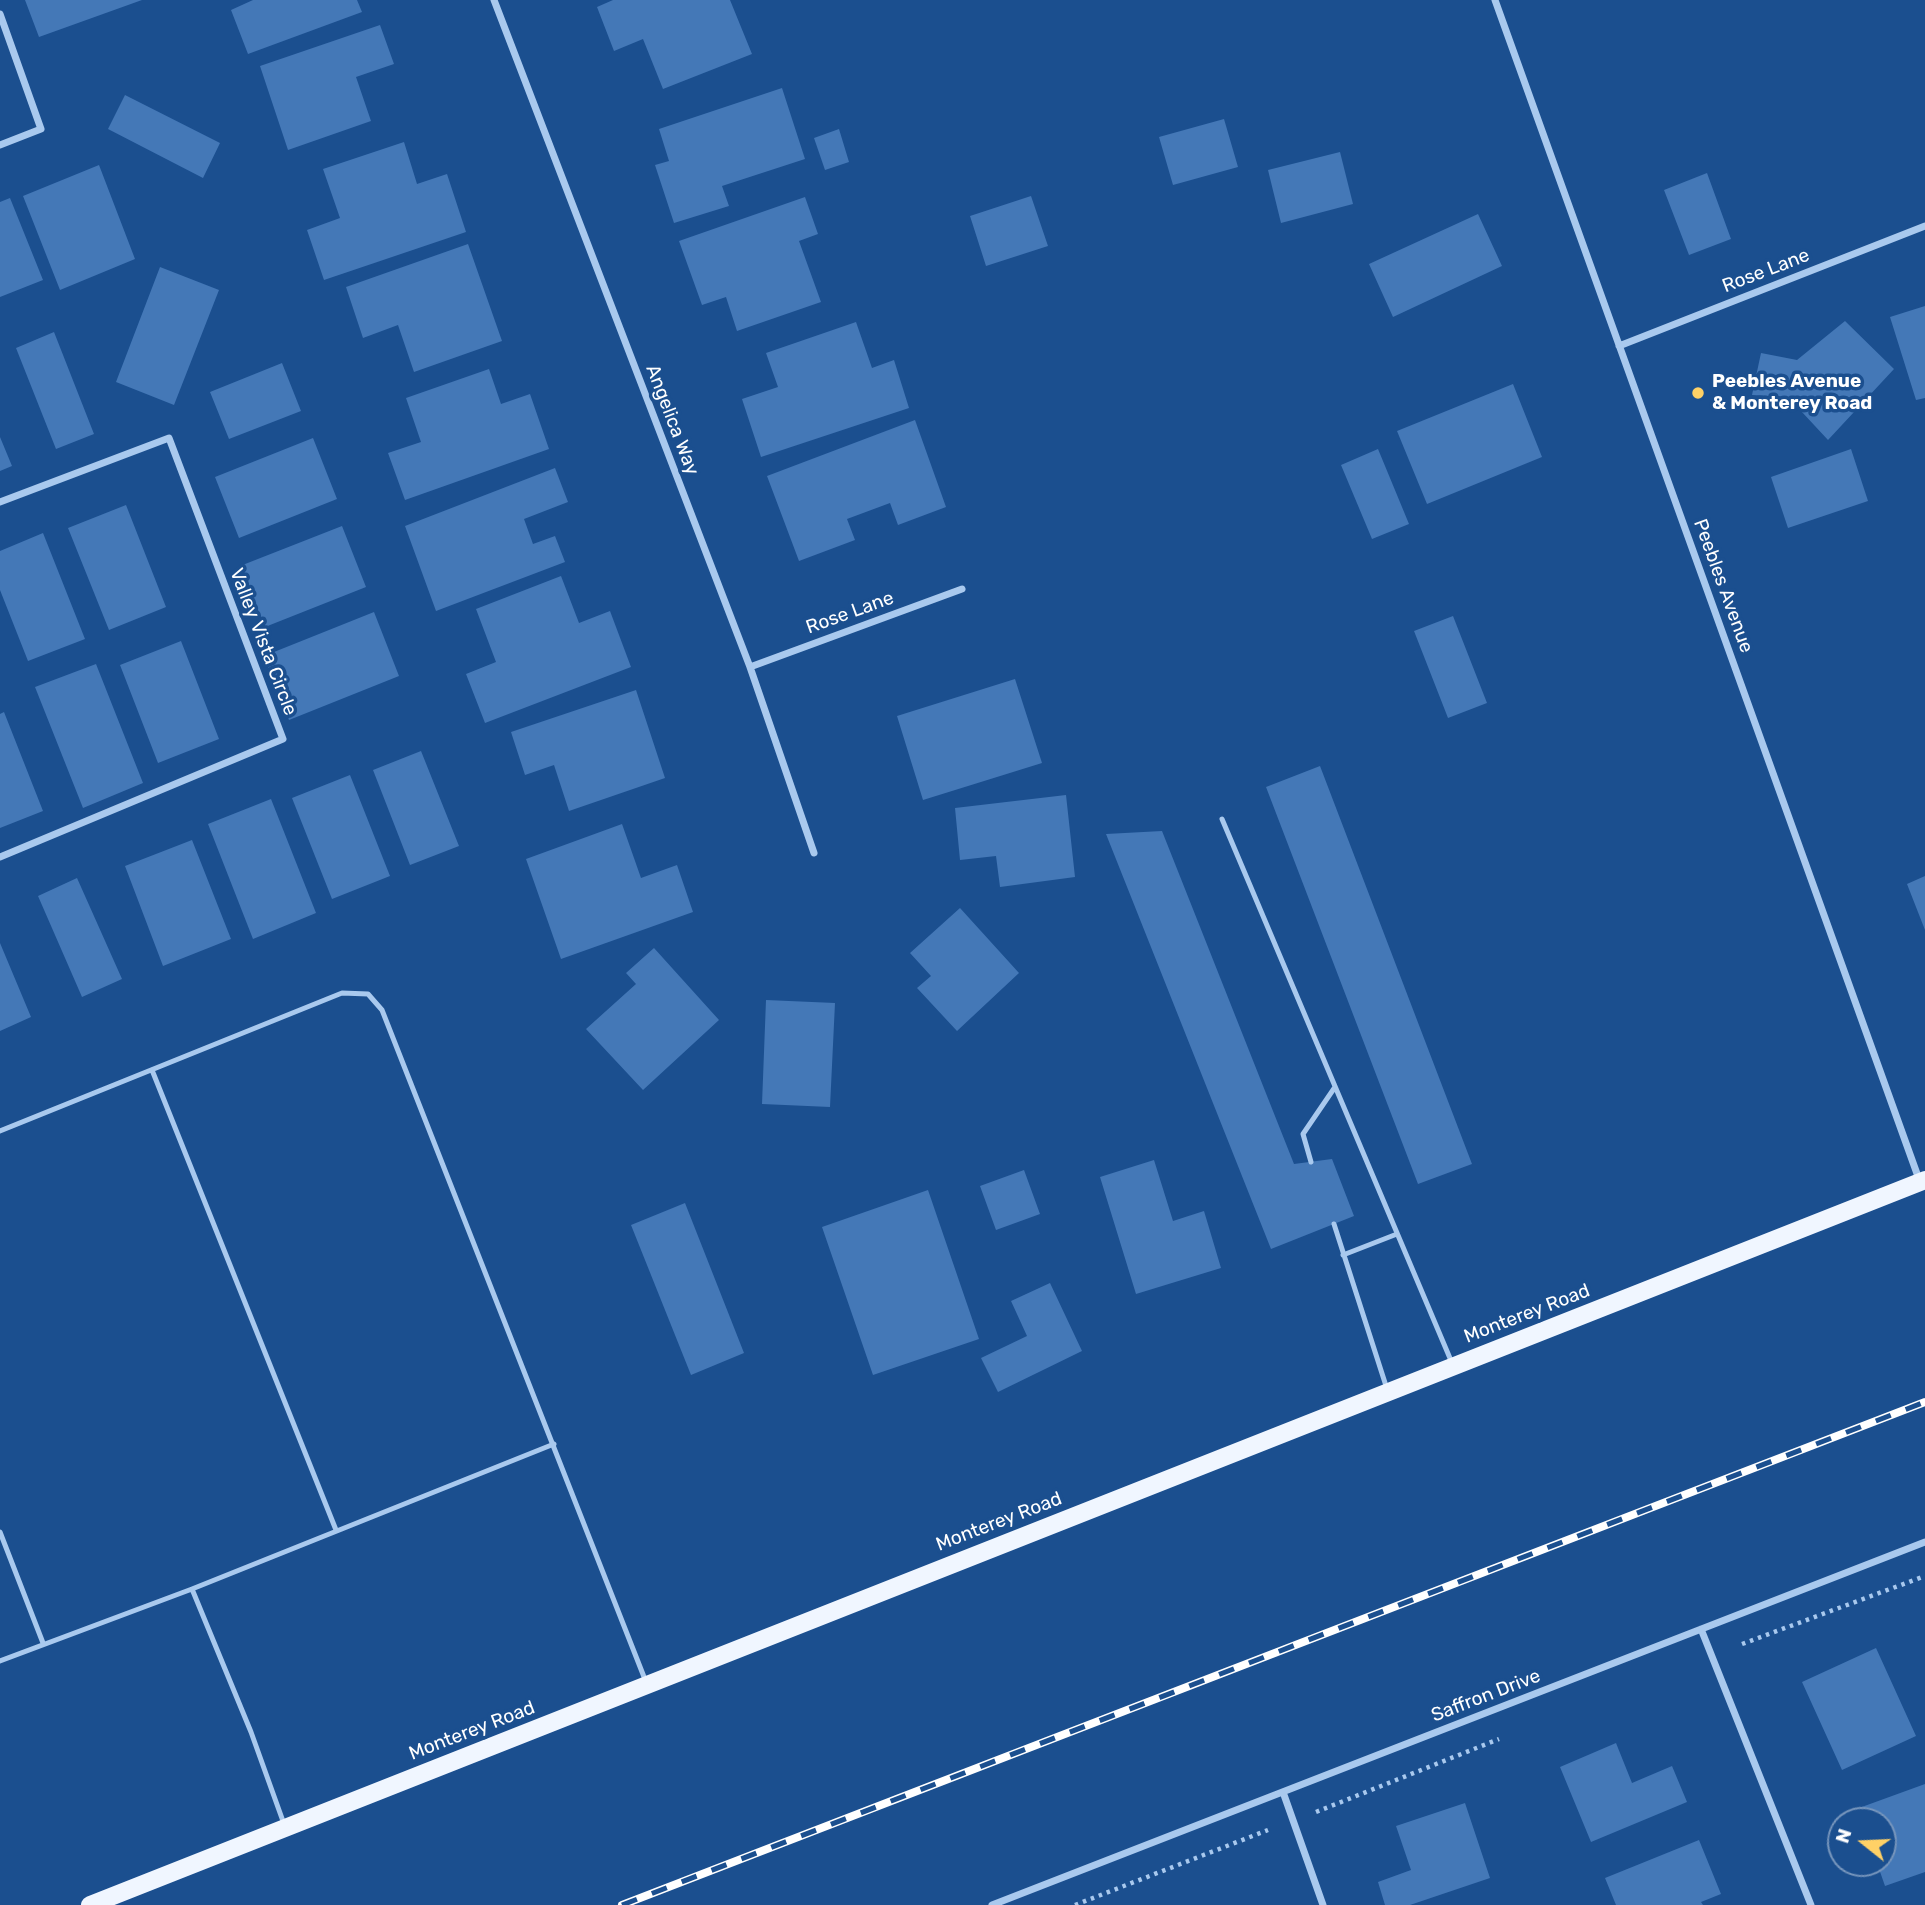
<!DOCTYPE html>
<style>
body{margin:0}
#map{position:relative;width:1925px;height:1905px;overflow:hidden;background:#1b4f8f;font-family:Rubik,sans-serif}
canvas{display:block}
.north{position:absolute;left:1827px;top:1807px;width:70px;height:70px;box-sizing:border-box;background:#1b4f8f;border:2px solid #7695bc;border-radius:50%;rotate:288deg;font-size:19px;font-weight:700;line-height:28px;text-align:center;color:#fff}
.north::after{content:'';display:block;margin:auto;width:24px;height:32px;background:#ffd166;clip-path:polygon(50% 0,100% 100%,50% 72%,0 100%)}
</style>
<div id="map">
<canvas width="1925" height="1905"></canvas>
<div class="north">N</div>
</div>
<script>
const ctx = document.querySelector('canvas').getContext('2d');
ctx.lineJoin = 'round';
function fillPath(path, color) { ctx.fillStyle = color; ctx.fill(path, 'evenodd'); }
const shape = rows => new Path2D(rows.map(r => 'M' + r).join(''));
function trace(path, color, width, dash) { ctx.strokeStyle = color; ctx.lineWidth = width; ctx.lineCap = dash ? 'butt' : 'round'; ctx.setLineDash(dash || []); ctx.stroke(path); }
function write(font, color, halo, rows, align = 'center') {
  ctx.font = font + ' Rubik,sans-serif'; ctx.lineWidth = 7; ctx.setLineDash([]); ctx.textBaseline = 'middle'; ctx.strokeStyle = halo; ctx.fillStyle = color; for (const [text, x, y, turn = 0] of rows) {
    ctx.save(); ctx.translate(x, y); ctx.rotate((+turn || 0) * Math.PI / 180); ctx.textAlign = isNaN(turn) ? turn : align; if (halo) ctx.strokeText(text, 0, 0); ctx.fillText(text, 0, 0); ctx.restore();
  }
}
fillPath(shape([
 [25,0,142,0,39,37],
 [253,0,357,0,362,12,248,54,231,10],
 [613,0,730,0,752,54,663,89,643,39,614,51,597,7],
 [380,25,394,64,356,77,371,121,288,150,260,66],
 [782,88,805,159,722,186,729,206,674,223,655,165,669,161,659,129],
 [125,95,220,143,203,178,108,129],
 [1224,119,1238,167,1173,185,1159,137],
 [839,129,849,162,825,170,814,138],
 [404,142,417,184,447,174,466,232,324,280,307,230,340,218,323,169],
 [1340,152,1353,204,1281,223,1268,170],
 [99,165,135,259,60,290,23,196],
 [1707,173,1731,239,1689,255,1664,190],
 [1031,196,1048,246,986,266,970,216],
 [805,197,818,234,799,241,821,302,737,331,726,297,702,305,679,241],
 [10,198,43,280,0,297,0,202],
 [1478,214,1502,266,1393,317,1369,264],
 [468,244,502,341,414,372,398,325,363,338,346,287],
 [160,267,219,290,174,405,116,382],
 [1925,306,1925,398,1916,400,1890,317],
 [1845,321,1894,369,1828,440,1788,397,1752,395,1761,353,1797,360],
 [856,322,872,368,894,360,909,408,761,457,742,399,778,387,766,353],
 [54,332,94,434,56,449,16,348],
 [282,363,301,411,229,439,210,392],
 [489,369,501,404,530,394,549,449,405,500,388,453,421,442,406,398],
 [1513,384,1542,457,1427,504,1397,431],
 [915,420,946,507,898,525,890,503,847,519,855,540,799,561,767,476],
 [0,437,12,466,0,471],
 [313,438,337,499,239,538,215,477],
 [1378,449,1409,524,1372,539,1341,465],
 [1851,449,1868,501,1788,528,1771,477],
 [555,468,568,502,524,519,533,544,555,536,565,562,436,611,405,526],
 [126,505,166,607,109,630,68,528],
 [342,526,366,587,265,627,240,566],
 [43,533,85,639,28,661,0,590,0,551],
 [561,576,579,623,610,611,631,667,485,723,466,674,496,662,476,609],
 [374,612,399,676,289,720,264,656],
 [1453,616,1487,703,1448,718,1414,631],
 [181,641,219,739,158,763,120,665],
 [96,664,143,783,83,808,35,687],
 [1015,679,1042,763,923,800,897,716],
 [636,690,665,778,569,811,554,765,525,775,511,732],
 [4,712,43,811,0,828,0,714],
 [421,751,459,846,410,865,373,770],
 [1320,766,1472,1164,1418,1184,1266,787],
 [350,775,390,876,332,899,292,798],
 [1066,795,1075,877,1000,887,996,856,960,860,955,808],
 [271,799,316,913,253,939,208,824],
 [622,824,641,878,677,865,693,912,561,959,526,859],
 [1162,831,1294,1164,1332,1159,1354,1216,1271,1249,1106,834],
 [192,840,231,939,163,966,125,866],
 [1925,876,1925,930,1907,884],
 [77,878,122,979,82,997,38,896],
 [960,908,1019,973,957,1031,917,988,931,976,910,953],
 [0,943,31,1017,0,1031],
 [654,948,719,1020,643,1090,586,1029,636,984,626,973],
 [766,1000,835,1003,830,1107,762,1104],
 [1154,1160,1173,1221,1204,1211,1221,1268,1136,1294,1100,1177],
 [1024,1170,1040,1214,996,1230,980,1186],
 [928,1190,979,1339,873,1375,822,1227],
 [685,1203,744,1353,691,1375,631,1225],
 [1050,1283,1082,1351,998,1392,981,1358,1027,1336,1011,1301],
 [1876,1648,1916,1736,1842,1770,1802,1682],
 [1616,1743,1632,1783,1672,1766,1687,1802,1591,1842,1560,1767],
 [1925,1784,1925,1872,1885,1886,1877,1863,1883,1863,1883,1821,1863,1821,1859,1808],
 [1465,1803,1490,1878,1410,1905,1385,1905,1378,1882,1411,1870,1396,1826],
 [1699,1840,1721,1894,1701,1902,1703,1905,1616,1905,1605,1878]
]), '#4478b7');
trace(shape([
 [1742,1644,1925,1576],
 [1316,1812,1499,1739],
 [1075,1905,1268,1830]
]), '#a9c9ee', 4.5, [3.5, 5]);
trace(shape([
 [1222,819,1452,1363],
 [152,1070,336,1530],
 [0,1131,342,993,368,994,382,1010,646,1682],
 [1311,1162,1303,1134,1335,1087],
 [1334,1224,1387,1389],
 [1343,1255,1397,1234],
 [0,1532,43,1643],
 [192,1589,554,1444],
 [0,1661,192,1589,251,1732,284,1824]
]), '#a9c9ee', 5);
trace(shape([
 [494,0,750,667,814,853],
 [1495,0,1920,1182],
 [0,14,41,129,0,145],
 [1619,346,1925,226],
 [0,502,169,438,283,739,0,857],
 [750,667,962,589],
 [1701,1629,1811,1905],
 [1283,1792,1323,1905],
 [992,1905,1925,1542]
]), '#a9c9ee', 7);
trace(shape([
 [90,1905,1925,1180]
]), '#f0f6ff', 18);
const rail = shape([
 [622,1905,1925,1402]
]);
trace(rail, '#fff', 8);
trace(rail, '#1b4f8f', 5, [16]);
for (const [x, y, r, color] of [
 [1698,393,7,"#ffd166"]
]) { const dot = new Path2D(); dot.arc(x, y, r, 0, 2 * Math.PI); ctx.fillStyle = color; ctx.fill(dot); trace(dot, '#1b4f8f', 2.5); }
write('19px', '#fff', '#1b4f8f', [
 ["Rose Lane",1766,271,-21],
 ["Angelica Way",672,420,69],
 ["Peebles Avenue",1723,586,70],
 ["Rose Lane",850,613,-20],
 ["Valley Vista Circle",263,642,69],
 ["Monterey Road",1527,1314,-21],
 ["Monterey Road",999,1522,-21],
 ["Saffron Drive",1486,1696,-21],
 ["Monterey Road",472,1731,-21]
]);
write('bold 19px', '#fff', '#1b4f8f', [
 ["Peebles Avenue",1712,382],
 ["& Monterey Road",1712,404]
], 'left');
</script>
